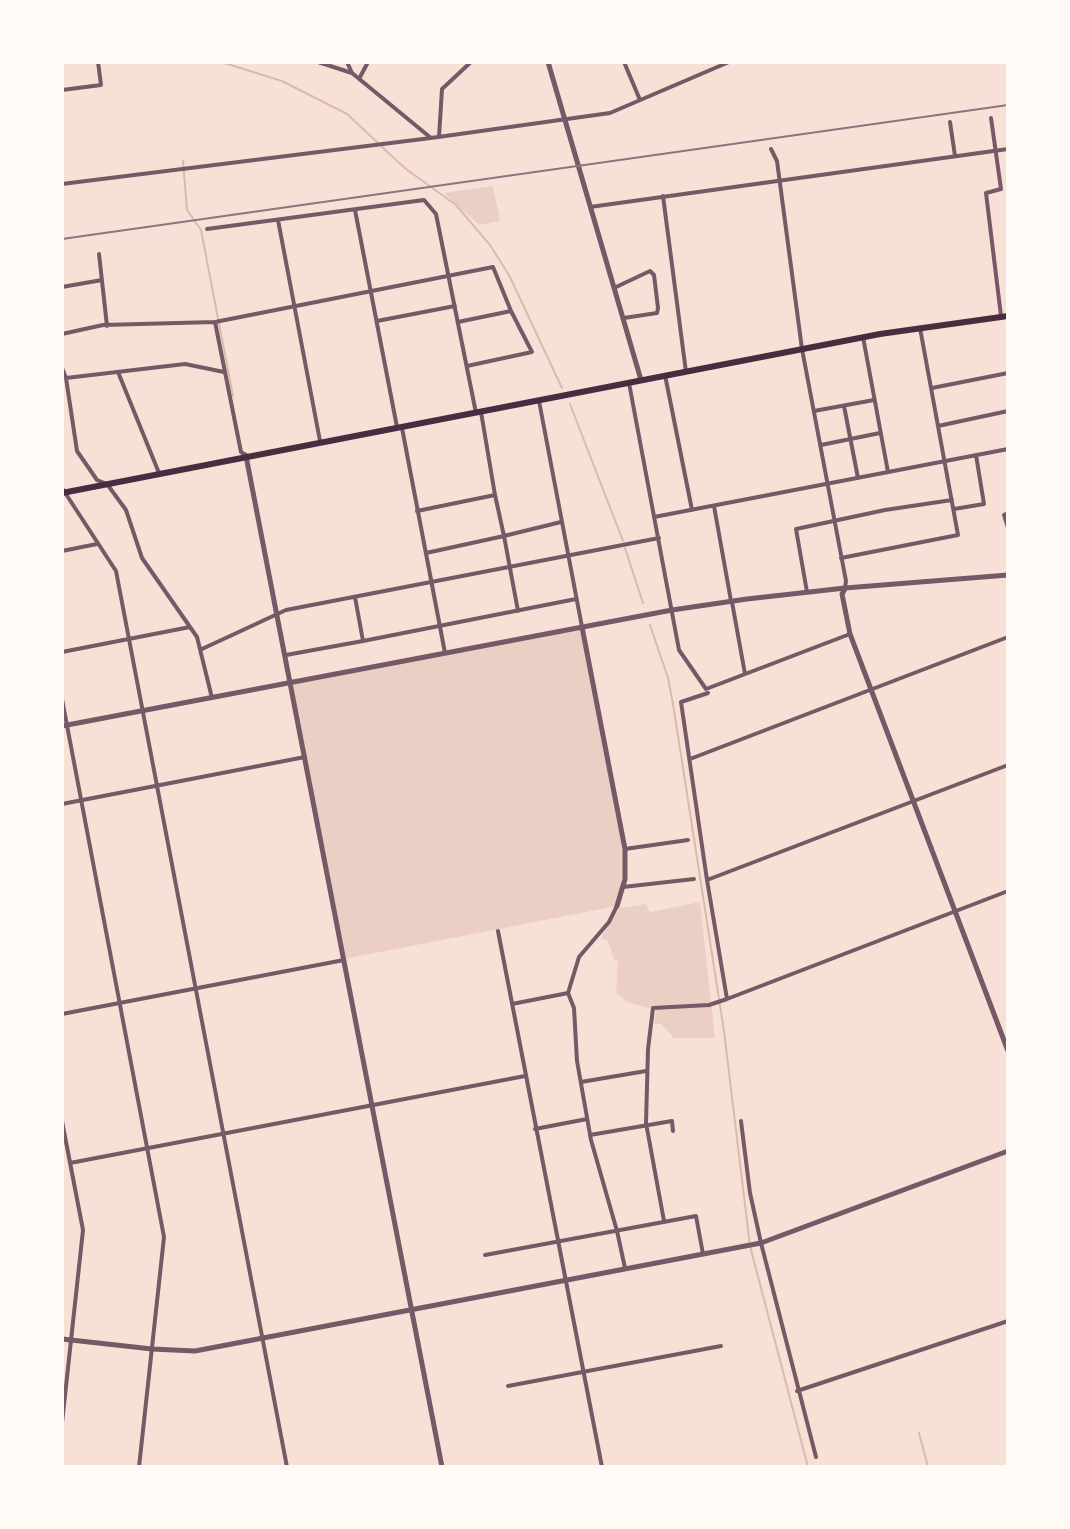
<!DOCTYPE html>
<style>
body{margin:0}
#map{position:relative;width:1070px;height:1529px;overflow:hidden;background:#f7e1d7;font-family:Barlow,sans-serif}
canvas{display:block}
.frame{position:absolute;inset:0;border:64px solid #fffaf5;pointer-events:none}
</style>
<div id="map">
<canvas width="1070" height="1529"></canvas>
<div class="frame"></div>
</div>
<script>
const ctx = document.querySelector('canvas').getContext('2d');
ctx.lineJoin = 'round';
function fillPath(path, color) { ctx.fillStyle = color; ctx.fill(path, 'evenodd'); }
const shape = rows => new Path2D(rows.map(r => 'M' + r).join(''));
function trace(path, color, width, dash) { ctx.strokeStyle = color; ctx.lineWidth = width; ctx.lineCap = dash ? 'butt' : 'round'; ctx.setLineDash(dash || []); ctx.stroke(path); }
fillPath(shape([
 [493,186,500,221,479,225,444,193],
 [581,628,625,862,617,906,344,959,292,683],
 [700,902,715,1038,674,1038,661,1024,654,1024,656,1010,627,1002,616,993,618,961,614,960,608,941,601,938,620,908,646,904,650,912]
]), '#ebcfc5');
trace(shape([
 [221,62,282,81,347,114,378,143],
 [382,147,406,169,456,205,490,245,509,275,562,388],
 [183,161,187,210,201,230,233,396],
 [570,404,623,541],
 [625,548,643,603],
 [650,625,668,678,673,704,724,1031,750,1246,808,1467],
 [919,1433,928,1467]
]), '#dcb8b0', 2);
trace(shape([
 [318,62,352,73,431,138],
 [347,62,352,73],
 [624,62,640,100],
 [359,79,368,62],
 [62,90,101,85,98,62],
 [991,118,1001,189,986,193,1001,316],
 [950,122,955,156],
 [439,137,442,89,471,62],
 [771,149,777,161,802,349,846,581,845,588],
 [62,184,431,138,610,113,729,62],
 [663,196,686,372],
 [590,207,1008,149],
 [355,210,397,427],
 [278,220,320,441],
 [207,229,424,200,436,214,476,413],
 [99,254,107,326],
 [62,287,102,280],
 [614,288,650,271,654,275,658,308,657,313,624,318],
 [377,321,455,306],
 [215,322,241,452,246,455],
 [62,334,103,325,215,322,493,267,511,311,458,322],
 [863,337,888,472],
 [467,366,532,352,511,311],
 [62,368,66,378,77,451,97,480,107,484,126,510,142,558,197,637,212,698],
 [118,372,159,473],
 [665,375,692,510],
 [66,378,185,364,224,372],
 [629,383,679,650,706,689,850,634],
 [932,388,1008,373],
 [539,401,582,627],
 [844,406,858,478],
 [814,411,874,400],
 [481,412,495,495],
 [938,426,1008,411],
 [402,428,445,653],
 [821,445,880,433],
 [62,488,116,571,287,1467],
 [714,506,731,601],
 [954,509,984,504,976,455],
 [417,511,495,495,504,536,561,522],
 [1008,513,1004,515,1008,528],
 [654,517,1008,449],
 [62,551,97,544],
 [426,553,504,536,518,611],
 [841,558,958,535,920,328],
 [807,592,796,529,885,510,952,500],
 [355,597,363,641,576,599],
 [732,602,745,674],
 [202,649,286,610,659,538],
 [62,652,190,627],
 [286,655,363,641],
 [708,693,681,702,707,880,1008,765],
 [62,699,164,1237,139,1467],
 [690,759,1008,637],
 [62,804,305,757],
 [625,849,688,840],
 [707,880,727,999],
 [623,887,694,879],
 [617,906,609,922,579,957,568,993,574,1008,577,1061,591,1140,617,1231,625,1268],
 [498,931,602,1467],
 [512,1004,568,993],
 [62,1014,344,960],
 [581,1082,646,1071],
 [62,1121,83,1230,62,1423],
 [741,1121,750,1193,761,1243,816,1457],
 [535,1129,587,1119],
 [590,1135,672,1121,673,1131],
 [70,1163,525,1076],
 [664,1221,646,1123,648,1049,653,1008,709,1005,727,999,1008,891],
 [485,1255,696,1216,703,1254],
 [508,1386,721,1346],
 [797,1391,1008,1321]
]), '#755966', 4);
trace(shape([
 [548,62,641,380],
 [246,456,442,1467],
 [845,589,842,594,850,634,1008,1051],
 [582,627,625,849,625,879,617,906],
 [62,726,672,610,747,599,845,588,1008,575],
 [62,1339,152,1349,195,1351,761,1243,1008,1151]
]), '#755966', 5);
trace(shape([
 [62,493,880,334,1008,316]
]), '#4a2c40', 6);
trace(shape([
 [62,239,1008,105]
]), '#8f747c', 2);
</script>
